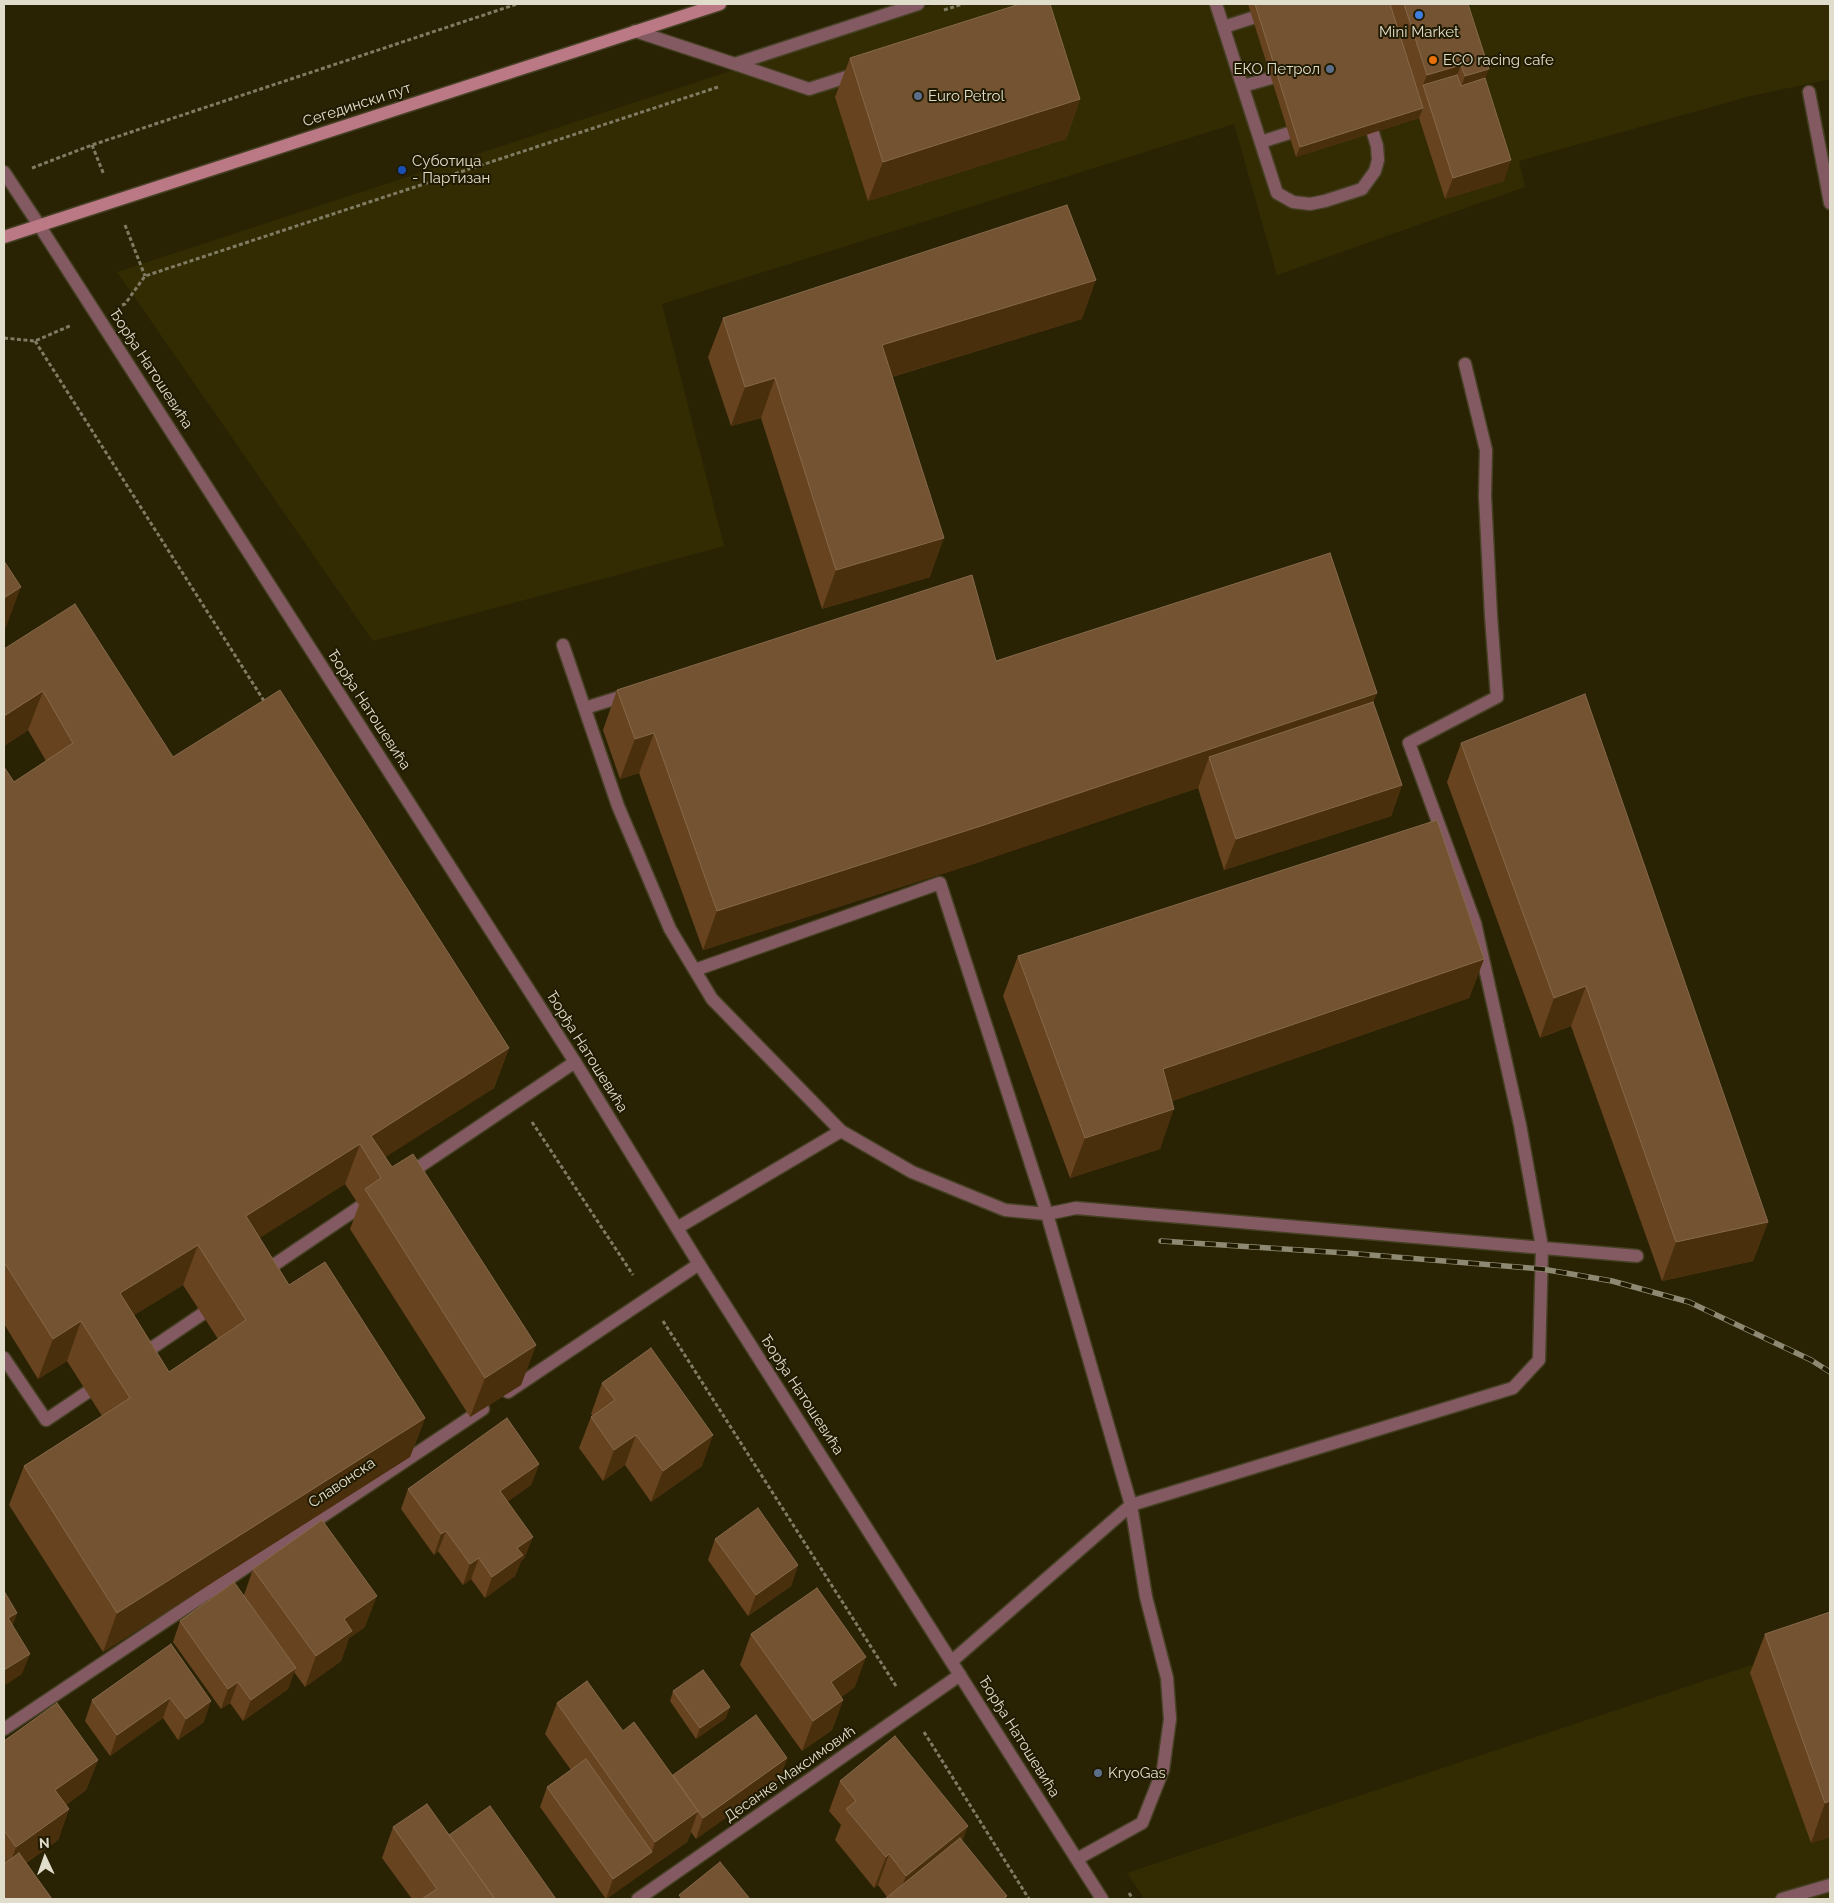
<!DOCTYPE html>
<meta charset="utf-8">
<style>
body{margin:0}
#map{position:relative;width:1834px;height:1903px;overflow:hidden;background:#292304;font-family:Raleway,sans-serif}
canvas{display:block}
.frame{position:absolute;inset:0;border:5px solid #e1ddcc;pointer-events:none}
.north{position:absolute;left:20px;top:1833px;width:50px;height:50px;-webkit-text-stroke:4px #201a00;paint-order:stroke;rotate:357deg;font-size:14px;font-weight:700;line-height:20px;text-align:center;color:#e1ddcc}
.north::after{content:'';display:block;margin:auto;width:18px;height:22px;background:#e1ddcc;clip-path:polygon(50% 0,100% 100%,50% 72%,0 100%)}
</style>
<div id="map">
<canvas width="1834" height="1903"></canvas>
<div class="frame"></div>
<div class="north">N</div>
</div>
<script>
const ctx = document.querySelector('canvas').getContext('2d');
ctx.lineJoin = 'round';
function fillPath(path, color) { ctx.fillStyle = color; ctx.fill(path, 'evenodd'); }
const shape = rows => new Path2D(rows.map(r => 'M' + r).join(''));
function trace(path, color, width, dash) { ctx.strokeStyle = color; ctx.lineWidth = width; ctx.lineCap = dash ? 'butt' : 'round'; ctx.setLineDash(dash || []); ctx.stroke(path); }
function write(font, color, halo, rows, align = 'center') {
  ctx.font = font + ' Raleway,sans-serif'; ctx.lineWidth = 4; ctx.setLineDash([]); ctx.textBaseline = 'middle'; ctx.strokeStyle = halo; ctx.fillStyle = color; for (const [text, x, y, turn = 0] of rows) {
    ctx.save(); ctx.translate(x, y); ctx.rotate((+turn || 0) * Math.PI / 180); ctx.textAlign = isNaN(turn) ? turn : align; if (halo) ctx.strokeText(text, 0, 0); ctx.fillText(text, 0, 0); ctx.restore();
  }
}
fillPath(shape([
 [935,4,1830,4,1830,79,1747,97,1519,161,1525,187,1277,275,1234,124,662,304,724,546,373,641,117,272],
 [1830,1639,1830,1899,1144,1899,1127,1873]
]), '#332b02');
const service = shape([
 [1216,4,1277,193,1293,202,1310,204,1325,201,1362,189,1375,171,1378,160,1377,146,1373,133],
 [1224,27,1252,18],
 [635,31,735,64,918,4],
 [735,64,809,89,859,73],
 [1243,86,1271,78],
 [1809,92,1825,176],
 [1261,142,1289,133],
 [1830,175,1825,176,1830,203],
 [563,645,618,806,670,929,712,999,841,1131,912,1172,1005,1210,1047,1214,1076,1208,1637,1256],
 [585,708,630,694],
 [695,970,940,883,1047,1214,1131,1505,1146,1597,1167,1678,1170,1719,1163,1770,1142,1823,1077,1859],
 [407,1175,575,1062],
 [677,1228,841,1131],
 [262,1273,370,1200],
 [140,1356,214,1306],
 [4,1358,46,1420,101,1383],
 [952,1661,1131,1505,1513,1388,1539,1360,1542,1247,1520,1125,1475,923,1409,743,1497,697,1491,616,1485,496,1486,450,1465,364],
 [1782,1899,1830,1885]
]);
const minor = shape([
 [4,172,39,225],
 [508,1392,699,1264],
 [4,1729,483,1409],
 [638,1899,960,1675]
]);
const tertiary = shape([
 [39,225,575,1062,699,1264,1102,1899]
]);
const secondary = shape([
 [4,237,720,4]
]);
trace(service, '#464124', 15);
trace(minor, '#464124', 15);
trace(tertiary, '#464124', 15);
trace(secondary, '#464124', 15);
trace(shape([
 [944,10,963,4],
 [92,145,104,175],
 [32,168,92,145,517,4],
 [125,225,145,276],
 [122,305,125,304,145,276,718,87],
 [4,338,35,341,72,325],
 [35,341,266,704],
 [532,1122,633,1275],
 [663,1321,896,1686],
 [924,1732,1029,1899],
 [1129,1893,1133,1899]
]), '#807b63', 3, [4, 2.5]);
trace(service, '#845a62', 12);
trace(minor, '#845a62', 12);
trace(tertiary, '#845a62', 12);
trace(secondary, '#bb7885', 12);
const rail = shape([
 [1161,1241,1346,1253,1542,1269,1612,1281,1689,1302,1811,1360,1830,1372]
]);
trace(rail, '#8e8972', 5.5);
trace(rail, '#201a00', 4, [11]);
fillPath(shape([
 [1248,4,1468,4,1485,78,1504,181,1445,199,1419,118,1296,157],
 [850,58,1080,99,1066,139,868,201,835,97],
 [723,318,1082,319,892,377,930,577,822,609,761,418,731,426,708,357],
 [4,649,173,757,509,1048,494,1088,385,1157,392,1167,536,1345,521,1385,470,1417,350,1229,359,1205,345,1184,259,1238,289,1285,425,1418,410,1457,103,1652,9,1505,24,1466,102,1416,67,1361,38,1379,4,1324,4,767,14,782,46,761,28,730,4,746],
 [183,1285,218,1339,169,1372,134,1315],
 [996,661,1373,702,1402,785,1391,816,1224,870,1198,788,973,864,703,950,639,773,620,779,603,730,617,690],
 [1461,743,1768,1222,1753,1261,1662,1281,1571,1026,1540,1038,1447,782],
 [1018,956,1484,959,1469,998,1172,1101,1160,1149,1070,1178,1003,996],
 [602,1383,702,1466,651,1502,625,1465,603,1481,579,1448,591,1417,593,1416,591,1414],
 [539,1464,531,1485,508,1501,525,1557,521,1561,515,1576,485,1598,471,1579,463,1585,438,1551,434,1555,401,1509,408,1489],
 [715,1539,798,1565,791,1586,748,1616,708,1560],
 [253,1569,365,1627,349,1638,341,1661,305,1687,294,1672,288,1689,243,1721,230,1703,221,1709,173,1642,180,1621,244,1595],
 [1830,1612,1830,1837,1811,1843,1750,1673,1765,1634],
 [751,1634,855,1687,841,1697,843,1700,832,1730,802,1751,740,1665],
 [171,1644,204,1722,178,1740,163,1718,110,1756,85,1721,92,1700],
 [673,1691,726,1718,696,1739,670,1701],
 [557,1703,623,1731,673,1775,787,1758,780,1779,696,1839,691,1832,687,1842,606,1899,540,1807,547,1787,571,1770,545,1734],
 [4,1741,98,1760,86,1790,66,1805,69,1809,58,1840,26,1863,4,1899],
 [840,1781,962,1841,1007,1896,1005,1899,885,1899,887,1897,878,1885,874,1888,835,1840,841,1825,829,1811],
 [393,1827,449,1835,556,1899,412,1899,382,1858]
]), '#67431f');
fillPath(shape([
 [1461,65,1450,95,1423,85,1427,75],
 [1489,69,1478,99,1454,107,1465,76],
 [1080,99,1066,139,868,201,883,162],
 [1423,108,1419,118,1296,157,1300,147],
 [1511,160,1504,181,1445,199,1453,178],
 [1096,280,1082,319,868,384,882,345],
 [775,378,761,418,731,426,745,387],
 [944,538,930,577,822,609,836,570],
 [21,587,6,627,4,629,4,598],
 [43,691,28,730,4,746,4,716],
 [1377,693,1362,732,1209,757,1198,788,973,864,703,950,717,911],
 [654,733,639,773,620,779,635,739],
 [1402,785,1391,816,1224,870,1236,839],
 [1484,959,1469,998,1149,1109,1163,1069],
 [1586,986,1571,1026,1540,1038,1554,998],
 [509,1048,494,1088,373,1165,371,1136],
 [1174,1109,1160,1149,1070,1178,1085,1138],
 [360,1144,345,1184,231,1256,246,1216],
 [1768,1222,1753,1261,1662,1281,1676,1242],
 [198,1245,183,1285,105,1333,120,1293],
 [81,1321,67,1361,38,1379,53,1339],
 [536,1345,521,1385,470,1417,485,1378],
 [425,1418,410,1457,103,1652,117,1613],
 [636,1435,625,1465,603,1481,614,1450],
 [713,1435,702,1466,651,1502,663,1471],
 [539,1464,531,1485,493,1512,500,1491],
 [446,1531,438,1551,434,1555,441,1534],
 [533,1537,525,1557,521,1561,515,1576,485,1598,492,1577,517,1548],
 [479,1558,471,1579,463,1585,470,1564],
 [798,1565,791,1586,748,1616,756,1595],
 [377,1596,365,1627,349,1638,341,1661,305,1687,316,1656,344,1619],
 [17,1613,10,1634,8,1618],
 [30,1654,22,1674,4,1686,4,1670],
 [866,1657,855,1687,820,1713,831,1682],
 [296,1668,288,1689,243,1721,251,1700],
 [238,1682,230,1703,221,1709,228,1689],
 [170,1698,163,1718,110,1756,117,1735],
 [843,1700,832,1730,802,1751,813,1721],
 [211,1701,204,1722,178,1740,186,1719],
 [730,1707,726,1718,696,1739,700,1728],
 [787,1758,780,1779,696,1839,703,1818],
 [98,1760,86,1790,44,1821,55,1790],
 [1830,1801,1830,1837,1811,1843,1825,1803],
 [69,1809,58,1840,5,1877,16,1847],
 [698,1811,687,1842,606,1899,613,1879,652,1852,655,1842],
 [968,1826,957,1856,897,1899,906,1876],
 [889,1854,878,1885,874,1888,886,1857]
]), '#492f0c');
const building = shape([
 [1020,4,1050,4,1080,99,883,162,850,58,1020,4],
 [1255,4,1390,4,1423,108,1300,147,1255,4],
 [1404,4,1468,4,1489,69,1465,76,1461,65,1427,75,1404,4],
 [1457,75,1461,86,1485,78,1511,160,1453,178,1423,85,1457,75],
 [1067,205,1096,280,882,345,944,538,836,570,775,378,745,387,723,318,1067,205],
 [1330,553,1377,693,987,824,717,911,654,733,635,739,617,690,972,575,996,661,1330,553],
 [4,561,21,587,4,598,4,561],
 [75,604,173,757,280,690,509,1048,371,1136,392,1167,413,1154,536,1345,485,1378,365,1189,381,1178,360,1144,246,1216,289,1285,325,1262,425,1418,117,1613,24,1466,130,1398,81,1321,53,1339,4,1262,4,767,14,782,73,743,43,691,4,716,4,649,75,604],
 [198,1245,246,1320,169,1372,120,1293,198,1245],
 [1585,694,1768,1222,1676,1242,1586,986,1554,998,1461,743,1585,694],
 [1373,702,1402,785,1236,839,1209,757,1373,702],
 [1437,820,1484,959,1163,1069,1174,1109,1085,1138,1018,956,1437,820],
 [651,1348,713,1435,663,1471,636,1435,614,1450,591,1417,615,1400,602,1383,651,1348],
 [507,1418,539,1464,500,1491,533,1537,517,1548,523,1555,492,1577,479,1558,470,1564,446,1531,441,1534,408,1489,507,1418],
 [758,1508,798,1565,756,1595,715,1539,758,1508],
 [322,1520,377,1596,344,1619,352,1631,316,1656,253,1569,322,1520],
 [234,1582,296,1668,251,1700,238,1682,228,1689,180,1621,234,1582],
 [817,1588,866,1657,831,1682,843,1700,813,1721,751,1634,817,1588],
 [4,1591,17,1613,8,1618,30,1654,4,1670,4,1591],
 [1830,1612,1830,1801,1825,1803,1765,1634,1830,1612],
 [171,1644,211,1701,186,1719,170,1698,117,1735,92,1700,171,1644],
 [703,1670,730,1707,700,1728,673,1691,703,1670],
 [587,1681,623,1731,634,1722,698,1811,655,1842,557,1703,587,1681],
 [57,1703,98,1760,55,1790,69,1809,16,1847,4,1830,4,1741,57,1703],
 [756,1715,787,1758,703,1818,673,1775,756,1715],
 [895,1736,968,1826,906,1876,889,1854,886,1857,846,1809,856,1801,840,1781,895,1736],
 [586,1759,652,1852,613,1879,547,1787,586,1759],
 [427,1804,495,1899,422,1899,437,1889,393,1827,427,1804],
 [490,1806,556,1899,495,1899,449,1835,490,1806],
 [960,1838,1007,1896,1002,1899,885,1899,960,1838],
 [19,1853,52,1899,4,1899,4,1864,19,1853],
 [720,1862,750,1899,682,1899,679,1895,720,1862]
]);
fillPath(building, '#745332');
trace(building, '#85694a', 1);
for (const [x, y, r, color] of [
 [1419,15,5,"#3f7fe0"],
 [1433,60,5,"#e8710a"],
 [1330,69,5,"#5c6f8a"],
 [918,96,5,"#5c6f8a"],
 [402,170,5,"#1a4fb4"],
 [1098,1773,5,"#5c6f8a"]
]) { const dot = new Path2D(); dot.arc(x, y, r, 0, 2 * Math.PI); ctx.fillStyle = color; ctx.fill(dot); trace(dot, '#201a00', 2); }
write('15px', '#e1ddcc', '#201a00', [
 ["Mini Market",1419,32,"center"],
 ["ECO racing cafe",1443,60],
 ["ЕКО Петрол",1320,69,"right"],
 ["Euro Petrol",928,96],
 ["Суботица",412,161],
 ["- Партизан",412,178],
 ["KryoGas",1108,1773]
], 'left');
write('15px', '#e1ddcc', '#201a00', [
 ["Сегедински пут",357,105,-18],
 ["Ђорђа Натошевића",151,369,57],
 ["Ђорђа Натошевића",369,710,57],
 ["Ђорђа Натошевића",587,1052,58],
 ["Ђорђа Натошевића",802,1395,57],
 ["Славонска",342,1483,-34],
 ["Ђорђа Натошевића",1019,1737,58],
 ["Десанке Максимовић",790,1774,-35]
]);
</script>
